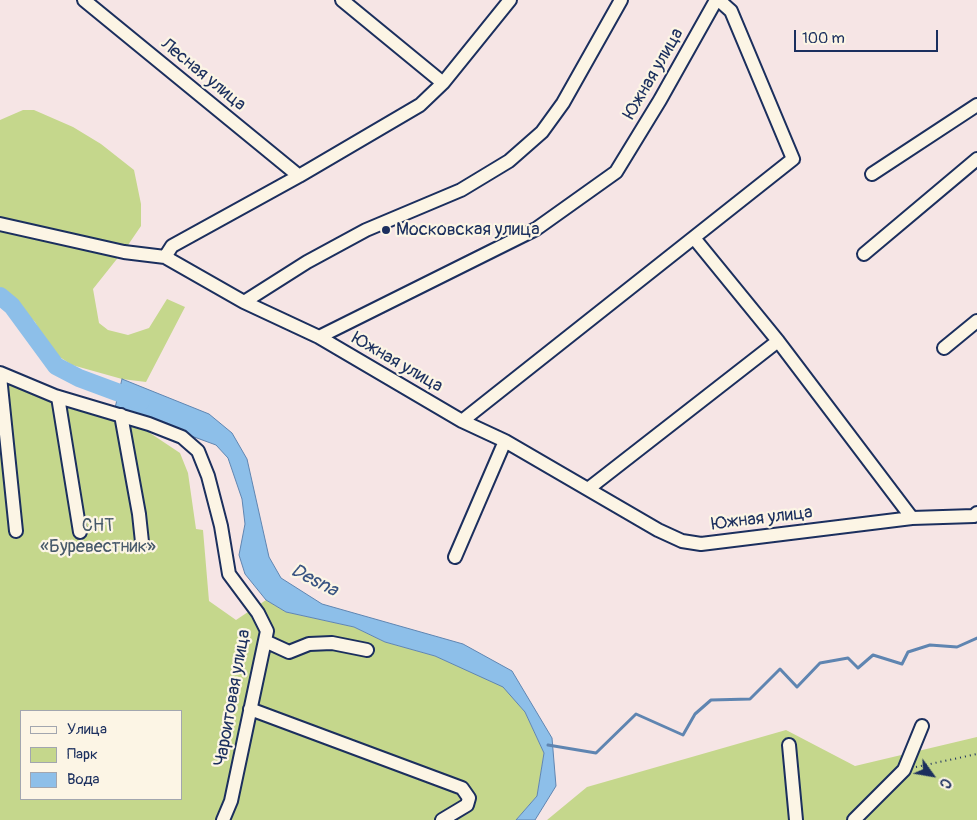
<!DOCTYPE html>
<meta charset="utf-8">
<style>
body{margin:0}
#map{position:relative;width:977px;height:820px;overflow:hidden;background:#f6e5e5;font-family:Pangolin,sans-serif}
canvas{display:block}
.legend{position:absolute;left:20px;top:710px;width:162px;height:90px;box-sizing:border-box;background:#fcf5e5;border:1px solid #a2a6af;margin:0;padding:6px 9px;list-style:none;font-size:15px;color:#1b2f5e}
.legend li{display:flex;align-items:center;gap:10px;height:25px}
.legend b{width:25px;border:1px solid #a2a6af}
.north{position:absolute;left:907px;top:750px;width:50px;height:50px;-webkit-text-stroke:4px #fcf5e5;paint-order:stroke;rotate:122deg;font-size:14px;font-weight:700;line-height:20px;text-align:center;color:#1b2f5e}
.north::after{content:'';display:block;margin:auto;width:18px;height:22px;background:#1b2f5e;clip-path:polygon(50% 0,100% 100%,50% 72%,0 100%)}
.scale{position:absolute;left:794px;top:30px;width:144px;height:22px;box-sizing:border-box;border:2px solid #1b2f5e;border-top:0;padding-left:6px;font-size:15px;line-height:18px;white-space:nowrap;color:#1b2f5e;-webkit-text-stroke:4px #fcf5e5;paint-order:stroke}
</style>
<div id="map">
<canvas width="977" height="820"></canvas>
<ul class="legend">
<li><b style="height:6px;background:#fcf5e5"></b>Улица</li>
<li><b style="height:14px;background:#c5d78c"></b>Парк</li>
<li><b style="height:14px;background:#8dbfe9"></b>Вода</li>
</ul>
<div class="north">С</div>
<div class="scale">100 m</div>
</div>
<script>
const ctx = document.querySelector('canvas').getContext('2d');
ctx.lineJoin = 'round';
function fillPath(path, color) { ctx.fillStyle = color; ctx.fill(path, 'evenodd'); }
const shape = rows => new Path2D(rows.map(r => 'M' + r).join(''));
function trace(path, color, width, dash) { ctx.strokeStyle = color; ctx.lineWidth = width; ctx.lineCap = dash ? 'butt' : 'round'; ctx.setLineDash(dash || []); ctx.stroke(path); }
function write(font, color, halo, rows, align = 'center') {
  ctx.font = font + ' Pangolin,sans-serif'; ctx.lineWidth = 4.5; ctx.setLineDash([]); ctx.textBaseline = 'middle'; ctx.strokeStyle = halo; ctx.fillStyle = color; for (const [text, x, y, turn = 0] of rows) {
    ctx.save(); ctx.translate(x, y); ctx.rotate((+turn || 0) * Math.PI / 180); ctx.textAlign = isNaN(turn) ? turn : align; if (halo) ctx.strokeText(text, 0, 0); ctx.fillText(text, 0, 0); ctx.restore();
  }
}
fillPath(shape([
 [23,110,34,110,73,127,101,144,134,170,141,204,141,226,128,245,93,289,99,323,108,330,128,335,149,328,167,299,185,307,146,382,122,379,72,365,52,352,35,322,0,287,0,120],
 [0,380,144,429,180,453,188,473,196,529,203,530,209,601,236,620,266,600,286,612,354,627,385,642,435,656,503,686,525,712,544,753,537,796,516,820,0,820],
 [21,711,181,711,181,799,21,799],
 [786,730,855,766,977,737,977,820,547,820,587,787]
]), '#c5d78c');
const water = shape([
 [122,379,209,414,232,433,247,459,269,557,281,578,322,604,463,644,512,671,552,738,556,786,535,820,516,820,537,796,544,753,525,712,503,687,435,656,385,642,354,627,286,612,266,600,245,574,239,555,245,524,242,499,228,458,216,445,115,408,122,379]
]);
fillPath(water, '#8dbfe9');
trace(water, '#5f85b1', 1);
trace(shape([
 [548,745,596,753,636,714,683,735,695,714,711,700,750,699,780,669,797,687,820,663,848,658,858,668,873,655,902,664,908,652,930,645,957,647,977,638]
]), '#5f85b1', 3);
trace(shape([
 [0,296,12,306,56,366,79,378,141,401]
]), '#8dbfe9', 18);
const minor = shape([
 [84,0,299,176],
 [342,0,443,83],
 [872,174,977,105],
 [0,224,124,252,165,257,244,302,307,262,366,230,461,190,509,161,542,132,563,103,621,0],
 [864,254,977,159],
 [165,257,172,246,299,176,420,105,443,83,510,0],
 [244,302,319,337],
 [944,348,977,321],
 [0,373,55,396,149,424,182,437,198,451,208,476,221,526,229,574,258,613,267,631,231,801,223,820],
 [0,376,16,531],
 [58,397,80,532],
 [121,415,139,514,142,542],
 [462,421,793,159,731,11,721,2,715,2,660,100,616,172,536,229,319,337,462,421,505,441,658,530,682,541,701,544,912,518,778,341,694,238],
 [588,489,778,341],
 [912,518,974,516,977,513],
 [455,557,505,441],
 [265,641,289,652,309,644,332,643,367,650],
 [250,709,462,788,469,798,467,805,442,820],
 [789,745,796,820],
 [854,820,904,770,922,726]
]);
trace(minor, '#1b2f5e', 16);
trace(shape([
 [916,767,977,754]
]), '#1b2f5e', 2, [1, 4]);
trace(minor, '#fcf5e5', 12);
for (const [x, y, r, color] of [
 [386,230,5,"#1b2f5e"]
]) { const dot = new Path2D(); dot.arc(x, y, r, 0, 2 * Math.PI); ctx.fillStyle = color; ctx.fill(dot); trace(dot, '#fcf5e5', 2); }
write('18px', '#1b2f5e', '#fcf5e5', [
 ["Южная улица",654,74,-60],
 ["Лесная улица",203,75,39],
 ["Южная улица",397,363,30],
 ["Южная улица",762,519,-7],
 ["Чароитовая улица",233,698,-80]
]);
write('18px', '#1b2f5e', '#fcf5e5', [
 ["Московская улица",396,230]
], 'left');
write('18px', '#46596a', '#fcf5e5', [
 ["СНТ",98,526],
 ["«Буревестник»",98,547]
]);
write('italic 19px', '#385381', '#fcf5e5', [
 ["Desna",314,581,27]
]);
</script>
